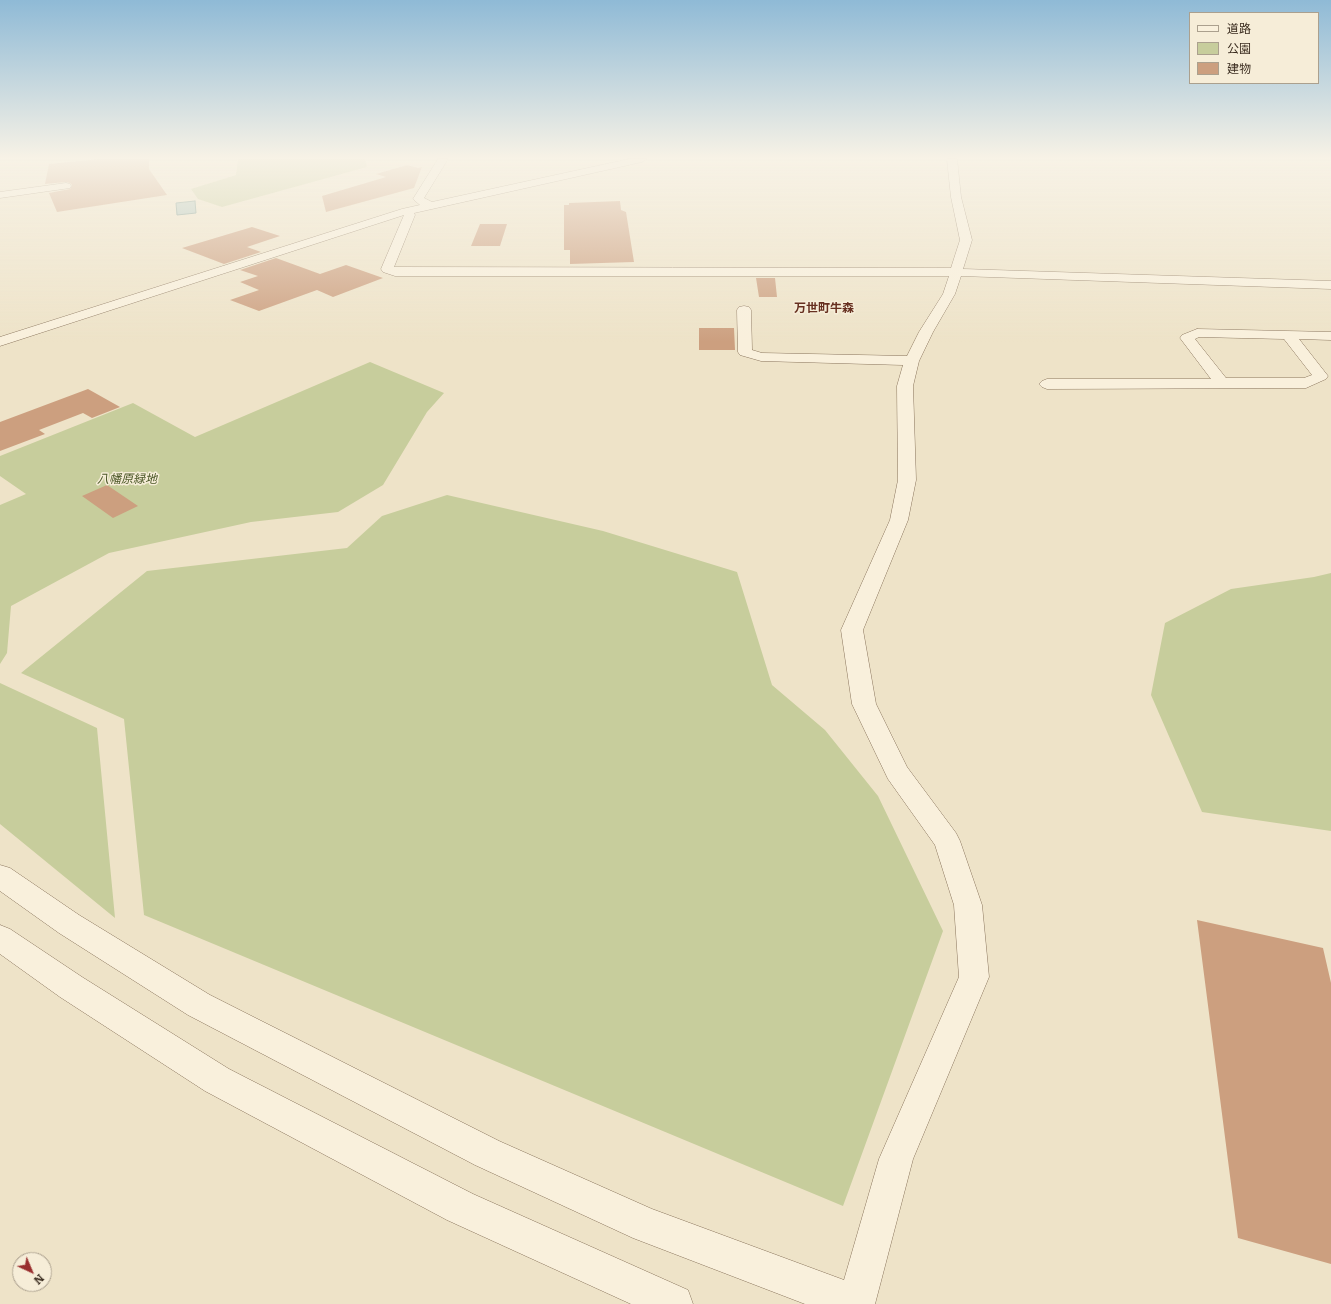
<!DOCTYPE html>
<meta charset="utf-8">
<style>
body{margin:0}
#map{position:relative;width:1331px;height:1304px;overflow:hidden;background:#eee3c8;font-family:Literata,"Noto Sans JP",serif}
canvas{display:block}
.legend{position:absolute;left:1189px;top:12px;width:130px;height:72px;box-sizing:border-box;background:#f6edd8;border:1px solid #aba08e;margin:0;padding:5px 7px;list-style:none;font-size:12px;color:#3b2d20}
.legend li{display:flex;align-items:center;gap:8px;height:20px}
.legend b{width:20px;border:1px solid #aba08e}
.north{position:absolute;left:12px;top:1252px;width:40px;height:40px;box-sizing:border-box;background:#f6edd8;border:1px solid #aba08e;border-radius:50%;rotate:136deg;font-size:11px;font-weight:700;line-height:16px;text-align:center;color:#3b2d20}
.north::after{content:'';display:block;margin:auto;width:14px;height:18px;background:#992e2e;clip-path:polygon(50% 0,100% 100%,50% 72%,0 100%)}
</style>
<div id="map">
<canvas width="1331" height="1304"></canvas>
<ul class="legend">
<li><b style="height:5px;background:#f9f0dc"></b>道路</li>
<li><b style="height:11px;background:#c7cd9c"></b>公園</li>
<li><b style="height:11px;background:#cc9f7f"></b>建物</li>
</ul>
<div class="north">N</div>
</div>
<script>
const ctx = document.querySelector('canvas').getContext('2d');
ctx.lineJoin = 'round';
function fillPath(path, color) { ctx.fillStyle = color; ctx.fill(path, 'evenodd'); }
const shape = rows => new Path2D(rows.map(r => 'M' + r).join(''));
function trace(path, color, width, dash) { ctx.strokeStyle = color; ctx.lineWidth = width; ctx.lineCap = dash ? 'butt' : 'round'; ctx.setLineDash(dash || []); ctx.stroke(path); }
function write(font, color, halo, rows, align = 'center') {
  ctx.font = font + ' Literata,"Noto Sans JP",serif'; ctx.lineWidth = 3; ctx.setLineDash([]); ctx.textBaseline = 'middle'; ctx.strokeStyle = halo; ctx.fillStyle = color; for (const [text, x, y, turn = 0] of rows) {
    ctx.save(); ctx.translate(x, y); ctx.rotate((+turn || 0) * Math.PI / 180); ctx.textAlign = isNaN(turn) ? turn : align; if (halo) ctx.strokeText(text, 0, 0); ctx.fillText(text, 0, 0); ctx.restore();
  }
}
fillPath(shape([
 [238,159,365,159,367,167,222,207,198,199,191,189,236,175],
 [370,362,444,393,427,412,383,485,338,512,251,522,109,553,11,606,7,653,0,664,0,505,26,494,0,476,0,456,133,403,195,437],
 [447,495,603,531,737,572,772,685,825,730,878,796,943,931,843,1206,144,915,124,719,21,673,147,571,347,548,382,516],
 [1331,573,1331,831,1202,812,1151,695,1165,623,1231,589,1314,577],
 [0,683,97,728,115,918,0,824]
]), '#c7cd9c');
const water = shape([
 [195,201,196,213,177,215,176,203,195,201]
]);
fillPath(water, '#a9c2bb');
trace(water, '#6f9189', 1);
fillPath(shape([
 [99,159,149,159,149,169,167,195,57,212,49,193,70,189,72,185,70,183,66,182,45,184,49,164],
 [407,165,418,168,422,167,414,188,326,212,322,196,386,177,376,174],
 [620,201,621,210,626,212,634,262,570,264,570,250,564,250,564,205,569,205,569,203],
 [480,224,507,224,500,246,471,246],
 [252,227,280,236,247,247,261,252,224,264,182,248],
 [276,258,320,274,346,265,383,278,333,297,317,290,259,311,230,300,259,290,240,282,258,276,240,270],
 [756,278,775,278,777,297,759,297],
 [699,328,734,328,735,350,699,350],
 [88,389,120,407,92,418,83,413,39,430,45,434,0,451,0,422],
 [107,485,138,506,113,518,82,496],
 [1197,920,1323,948,1331,983,1331,1264,1238,1238]
]), '#cc9f7f');
const minor = shape([
 [438,159,448,159,424,198,432,202,629,159,647,159,642,162,414,213,415,215,394,267,951,268,960,240,951,197,947,159,957,159,961,197,972,240,963,269,1331,281,1331,289,961,276,955,294,933,332,919,361,913,386,916,480,908,520,863,630,876,704,907,767,956,833,960,841,982,905,989,977,913,1159,875,1304,805,1304,633,1238,475,1165,188,1015,59,933,0,891,0,865,10,868,79,915,210,995,499,1141,652,1209,844,1280,879,1159,959,977,954,905,935,845,888,779,852,704,841,630,890,520,898,480,897,386,903,365,761,361,740,355,738,352,737,310,739,307,744,306,749,307,751,310,752,350,762,353,907,356,919,332,943,294,949,276,395,276,383,272,381,269,404,215,0,346,0,337,402,209,420,205,413,199,438,159],
 [66,183,70,184,71,186,70,188,0,198,0,192,66,183],
 [1197,329,1331,332,1331,340,1299,339,1328,376,1326,379,1306,388,1047,389,1042,387,1039,384,1042,381,1047,379,1211,379,1180,338,1182,335,1197,329],
 [1199,337,1284,339,1312,375,1304,378,1226,378,1195,339,1199,337],
 [0,925,10,929,82,977,229,1069,473,1194,688,1290,693,1304,631,1304,447,1220,205,1091,60,997,0,954,0,925]
]);
trace(minor, '#8a755d', 1);
fillPath(minor, '#f9f0dc');
const sky = ctx.createLinearGradient(0, 0, 0, 342);
sky.addColorStop(0, '#8fbad6');
sky.addColorStop(0.46, '#f7f2e6');
sky.addColorStop(1, '#f7f2e600');
ctx.fillStyle = sky;
ctx.fillRect(0, 0, 1331, 342);
write('bold 12px', '#673020', '#f6edd8', [
 ["万世町牛森",824,308]
]);
write('italic 12px', '#4b5727', '#f6edd8', [
 ["八幡原緑地",127,479]
]);
</script>
